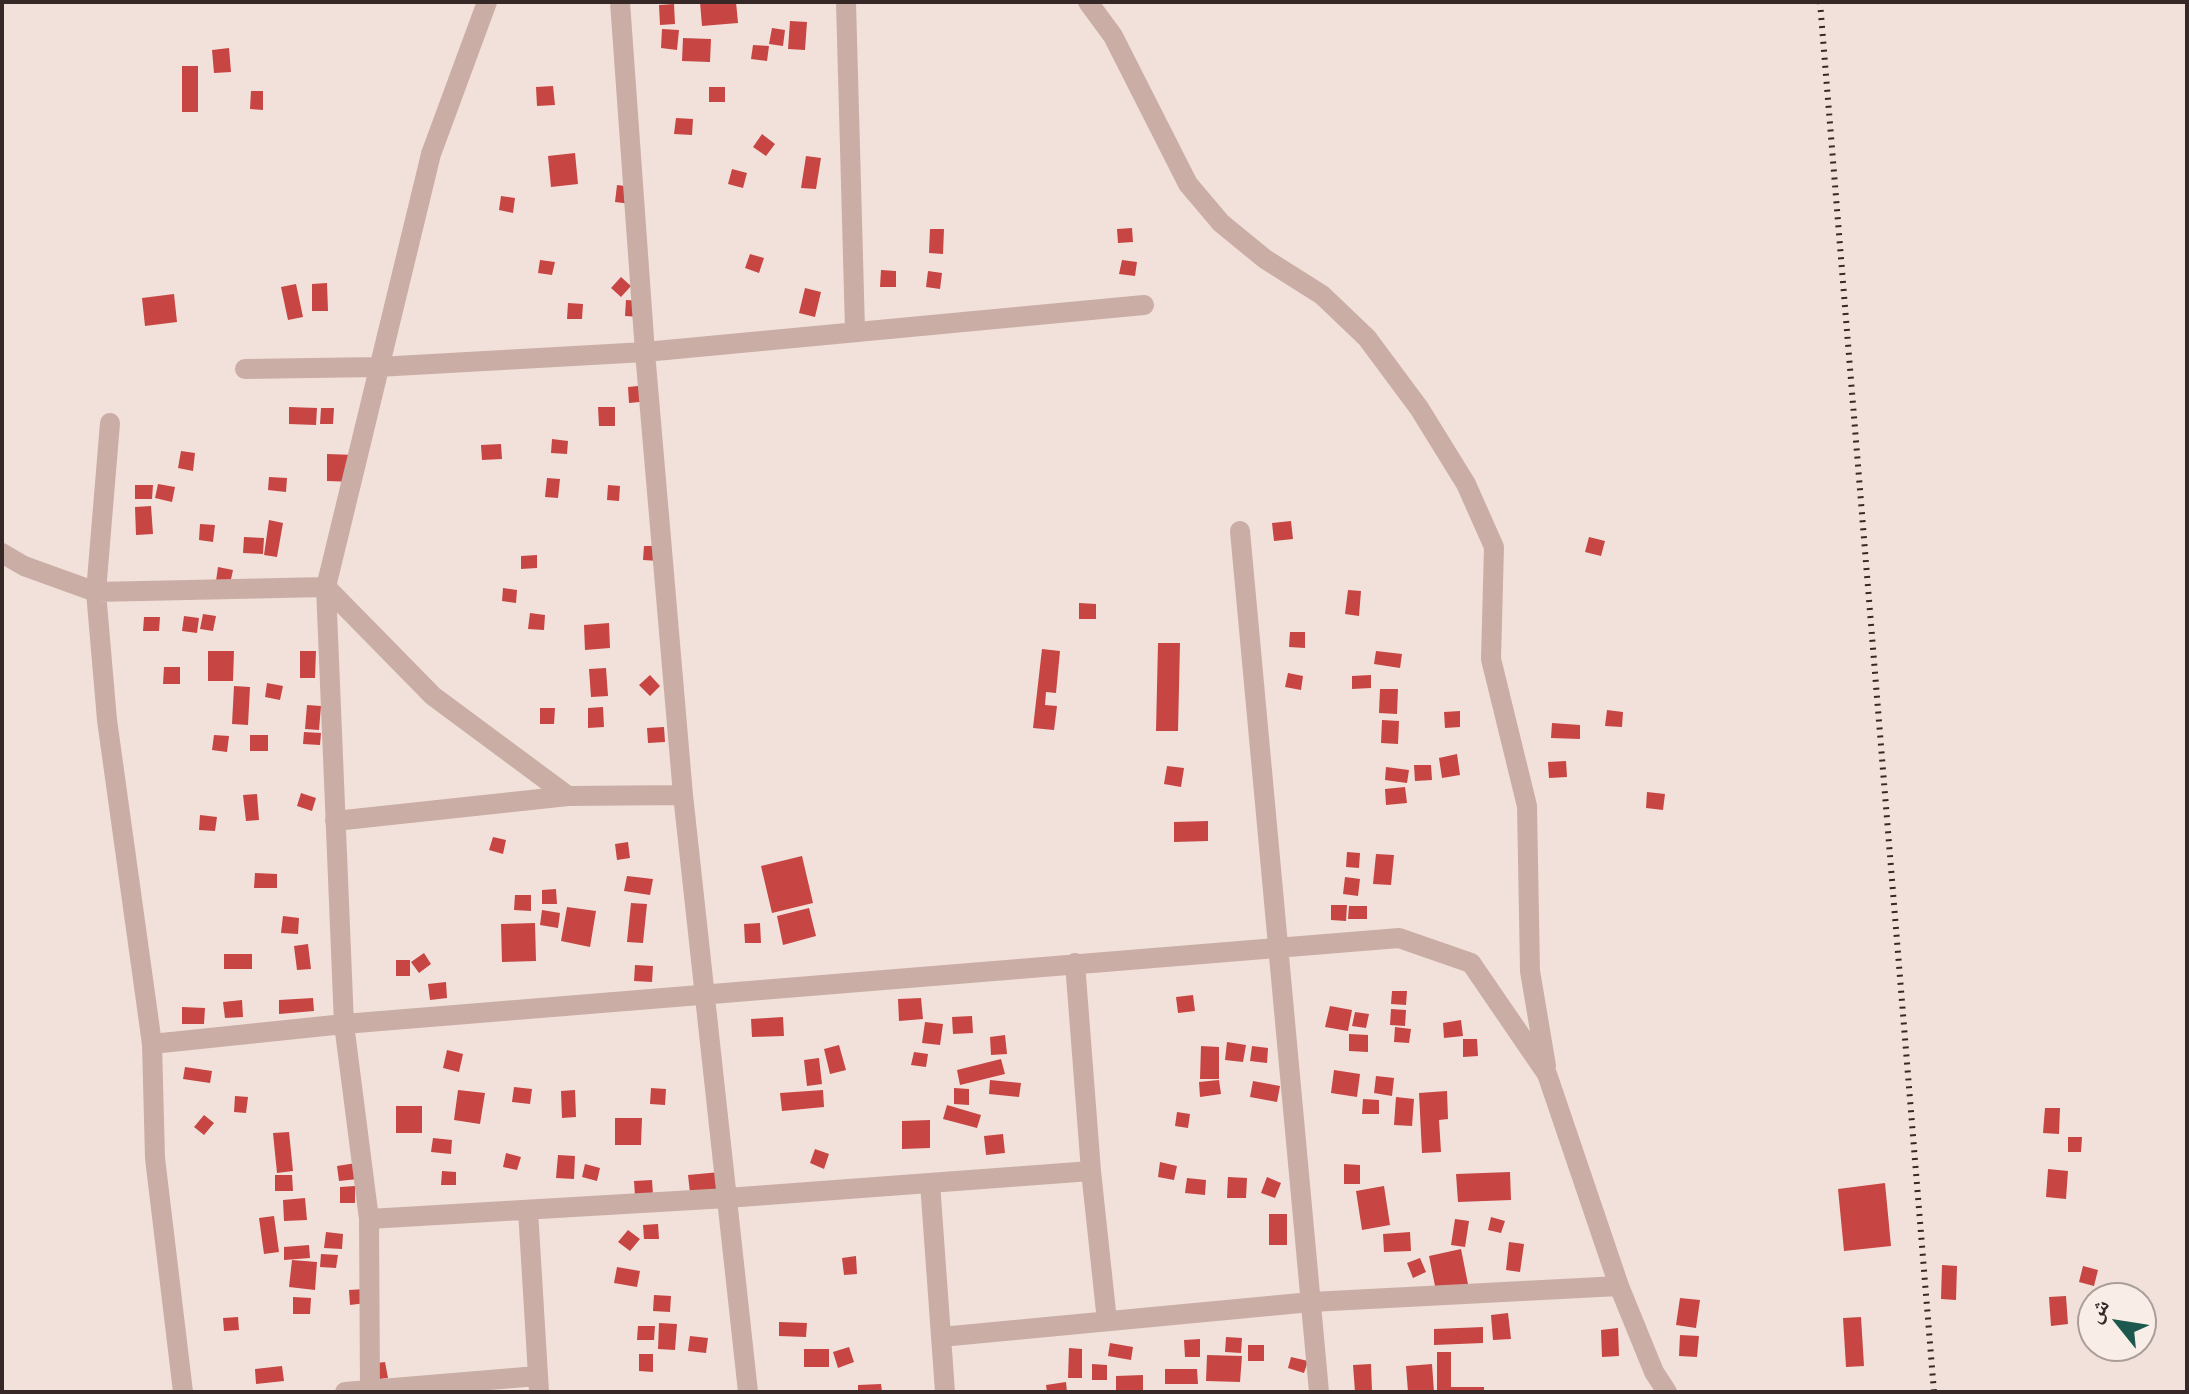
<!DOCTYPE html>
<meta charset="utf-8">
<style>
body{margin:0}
#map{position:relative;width:2189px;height:1394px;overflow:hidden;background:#f2e1da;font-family:Helvetica,"Noto Naskh Arabic",sans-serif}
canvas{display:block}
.frame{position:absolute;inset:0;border:4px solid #362827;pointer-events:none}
.north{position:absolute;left:2077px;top:1282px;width:80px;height:80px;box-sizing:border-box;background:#f9ede7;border:2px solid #ab9e9a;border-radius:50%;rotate:300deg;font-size:22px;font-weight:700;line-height:32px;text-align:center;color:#362827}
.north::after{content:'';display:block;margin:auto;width:28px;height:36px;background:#1c584e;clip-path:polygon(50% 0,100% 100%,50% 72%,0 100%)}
</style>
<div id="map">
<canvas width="2189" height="1394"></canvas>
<div class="frame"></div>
<div class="north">ش</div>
</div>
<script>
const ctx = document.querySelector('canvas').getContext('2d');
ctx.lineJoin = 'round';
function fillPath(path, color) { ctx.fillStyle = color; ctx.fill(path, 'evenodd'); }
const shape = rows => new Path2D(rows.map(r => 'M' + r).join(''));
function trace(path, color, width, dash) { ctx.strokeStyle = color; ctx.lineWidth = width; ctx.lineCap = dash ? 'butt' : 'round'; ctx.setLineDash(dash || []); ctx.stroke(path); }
fillPath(shape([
 [700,2,736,2,738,23,702,26],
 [674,4,675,24,660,25,659,5],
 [790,21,807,22,805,50,788,49],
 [772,28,785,30,783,46,769,44],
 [662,29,679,30,677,50,661,48],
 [683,38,711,39,710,62,682,61],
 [753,45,769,46,767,61,751,59],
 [229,48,231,72,214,73,212,50],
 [182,66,198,66,198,112,182,112],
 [553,86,555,105,537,106,536,87],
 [709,87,725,87,725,102,709,102],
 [251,91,263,91,263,110,250,109],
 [676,118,693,119,692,135,674,134],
 [762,134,775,144,766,156,753,147],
 [575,153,578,184,551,187,548,156],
 [806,156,821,158,816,189,801,188],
 [732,169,747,173,743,188,728,184],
 [617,185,633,187,631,204,615,202],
 [501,196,515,198,513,213,499,210],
 [1132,228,1133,242,1118,243,1117,229],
 [930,229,944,229,943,254,929,253],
 [750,254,764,258,759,273,745,268],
 [540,260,555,262,552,275,538,273],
 [1122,260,1137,262,1135,276,1119,274],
 [881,270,896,271,896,287,880,287],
 [928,271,942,273,940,289,926,287],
 [621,277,631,286,621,297,611,288],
 [327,283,328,311,312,311,312,284],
 [296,284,303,317,288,320,281,287],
 [805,288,821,292,815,317,799,313],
 [174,294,177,322,145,326,142,298],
 [626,300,642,301,641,317,625,316],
 [568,303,583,304,582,319,567,319],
 [648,385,650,401,629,403,628,387],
 [289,407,317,408,316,425,289,424],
 [598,407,615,407,615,426,599,426],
 [321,408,334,408,333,424,320,424],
 [552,439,568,441,567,454,551,453],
 [501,444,502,459,482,460,481,445],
 [181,451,195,453,193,471,178,468],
 [327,454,355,455,354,482,327,481],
 [269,477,287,478,286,492,268,490],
 [547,478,560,479,558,498,545,497],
 [158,484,175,487,172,502,155,498],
 [135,485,153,485,152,499,135,499],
 [608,485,620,486,619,501,607,500],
 [151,506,153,534,136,535,135,507],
 [269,520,283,523,277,557,264,555],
 [1291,521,1293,539,1274,541,1272,523],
 [200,524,215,525,213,542,199,540],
 [244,537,264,538,263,554,243,553],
 [1589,537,1605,541,1601,556,1585,552],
 [644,546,659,546,659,561,643,560],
 [537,555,537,568,521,569,521,556],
 [218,567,233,570,230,584,216,581],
 [503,588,517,590,516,603,502,601],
 [1348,590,1361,591,1359,616,1345,614],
 [1079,603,1096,604,1096,619,1079,619],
 [530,613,545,615,544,630,528,629],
 [203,614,216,616,213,631,200,629],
 [184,616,199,618,197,633,182,631],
 [144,617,160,617,159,631,143,631],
 [609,623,610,648,585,650,584,625],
 [1290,632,1305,632,1305,648,1289,647],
 [1158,643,1180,643,1178,731,1156,731],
 [1042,649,1060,651,1056,693,1046,692,1045,705,1057,706,1054,730,1033,728],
 [208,651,234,651,233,681,208,681],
 [300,651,316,651,315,678,300,678],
 [1376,651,1402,654,1400,668,1374,664],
 [164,667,180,667,180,684,163,684],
 [606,668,608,696,591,697,589,669],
 [1288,673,1303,676,1301,690,1285,687],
 [650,675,660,686,650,696,639,685],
 [1371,675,1371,688,1352,689,1352,676],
 [267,683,283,686,280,700,265,697],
 [234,686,250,687,248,725,232,724],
 [1380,689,1398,689,1397,714,1379,713],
 [307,705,321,706,319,730,305,729],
 [603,707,604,727,588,728,588,708],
 [540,708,555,708,554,724,540,724],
 [1607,710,1623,712,1622,727,1605,726],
 [1460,711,1460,727,1445,728,1444,712],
 [1382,720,1399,721,1398,744,1381,743],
 [1552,723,1580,725,1580,739,1551,738],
 [664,727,665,742,648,743,647,728],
 [304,732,321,733,320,745,303,744],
 [214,735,229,736,227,752,212,750],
 [250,735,268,735,268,751,250,751],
 [1457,754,1460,775,1442,778,1439,758],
 [1566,761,1567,777,1549,778,1548,762],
 [1414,765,1431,765,1432,780,1415,781],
 [1167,766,1184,768,1181,787,1164,784],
 [1386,767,1409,770,1407,783,1385,780],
 [1405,787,1407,803,1386,805,1385,789],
 [1647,792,1665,794,1663,810,1646,808],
 [301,793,316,798,312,811,297,806],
 [257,794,259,820,246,821,243,795],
 [200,815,217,817,215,831,199,830],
 [1208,821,1208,841,1174,842,1174,822],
 [493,837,506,840,503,854,489,850],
 [628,842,630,858,617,860,615,844],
 [1347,852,1360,853,1359,868,1346,867],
 [1376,854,1394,855,1391,885,1373,884],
 [802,856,813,903,772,913,761,866],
 [255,873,277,874,277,888,254,888],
 [627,876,653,879,650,895,624,891],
 [1345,877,1360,879,1358,896,1343,894],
 [556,889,557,904,542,904,542,890],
 [515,895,531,895,531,911,514,910],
 [631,903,647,904,643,943,627,942],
 [1331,905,1347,905,1346,921,1331,920],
 [1349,906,1367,906,1367,919,1348,919],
 [567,907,596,911,590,947,561,941],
 [809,908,816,936,783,945,777,916],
 [542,910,560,913,558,928,540,925],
 [283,916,299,918,298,934,281,933],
 [535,923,536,961,502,962,501,924],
 [760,923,761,943,745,943,744,924],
 [308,944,311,969,297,970,294,946],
 [424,953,431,964,419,973,411,962],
 [224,954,252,954,252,969,224,969],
 [396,960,410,960,410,976,396,976],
 [635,965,653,966,652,982,634,981],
 [446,982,447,998,430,1000,428,984],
 [1392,991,1407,991,1406,1005,1391,1004],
 [1193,995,1195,1011,1178,1013,1176,997],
 [313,998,314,1011,279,1014,279,1000],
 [921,998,923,1019,899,1021,898,999],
 [242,1000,243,1017,225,1018,223,1002],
 [1330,1006,1352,1010,1348,1031,1325,1027],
 [182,1007,205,1008,204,1024,182,1024],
 [1391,1009,1406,1010,1405,1026,1390,1025],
 [1355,1012,1369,1014,1366,1028,1352,1026],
 [972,1016,973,1033,953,1034,952,1017],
 [783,1017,784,1036,752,1037,751,1019],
 [1461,1020,1463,1036,1444,1038,1443,1023],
 [925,1022,943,1024,940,1045,922,1043],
 [1395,1027,1411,1029,1409,1043,1394,1042],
 [1349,1034,1368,1035,1368,1052,1349,1051],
 [1005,1035,1007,1054,991,1055,990,1037],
 [1463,1039,1477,1039,1478,1056,1463,1057],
 [1227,1042,1246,1045,1243,1062,1225,1060],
 [839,1045,846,1070,830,1074,824,1049],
 [1201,1046,1219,1047,1219,1079,1200,1079],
 [1252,1046,1268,1048,1267,1063,1250,1061],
 [447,1050,463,1054,459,1072,443,1068],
 [914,1052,928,1054,926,1067,911,1065],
 [819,1058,822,1084,807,1086,804,1060],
 [1001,1059,1005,1074,960,1085,957,1070],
 [185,1067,212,1071,210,1083,183,1079],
 [1334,1070,1360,1074,1357,1097,1331,1093],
 [1376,1076,1394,1078,1392,1096,1374,1093],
 [990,1080,1021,1083,1019,1097,989,1094],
 [1219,1080,1221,1094,1200,1097,1199,1082],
 [1253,1081,1280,1086,1277,1102,1250,1097],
 [514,1087,532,1089,530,1104,512,1102],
 [651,1088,666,1089,665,1105,650,1104],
 [954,1088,969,1089,969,1105,954,1104],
 [458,1090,485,1093,480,1124,454,1120],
 [575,1090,576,1117,562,1118,561,1091],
 [823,1090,824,1107,782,1111,780,1093],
 [1447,1091,1448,1119,1439,1120,1441,1152,1422,1153,1419,1093],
 [235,1096,248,1097,246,1113,234,1112],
 [1396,1097,1414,1099,1412,1126,1394,1125],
 [1363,1099,1379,1100,1379,1114,1362,1114],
 [947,1105,981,1115,977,1128,943,1119],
 [396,1106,422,1106,422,1133,396,1133],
 [2045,1108,2060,1108,2059,1134,2043,1133],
 [1177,1112,1190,1114,1188,1128,1175,1126],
 [204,1115,214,1123,204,1135,194,1127],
 [615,1118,642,1118,641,1145,615,1145],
 [930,1120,930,1148,902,1149,902,1121],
 [289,1132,293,1171,277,1173,273,1133],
 [1003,1134,1005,1153,986,1155,984,1136],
 [2068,1137,2082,1137,2081,1152,2068,1152],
 [433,1138,452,1140,451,1154,431,1152],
 [815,1149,829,1154,824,1169,810,1163],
 [506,1153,521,1157,517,1170,503,1167],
 [558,1155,575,1156,574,1179,556,1178],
 [1160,1162,1177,1166,1174,1180,1158,1177],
 [356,1163,358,1179,339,1181,337,1166],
 [585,1164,600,1168,597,1181,582,1177],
 [1344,1164,1360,1165,1360,1184,1344,1184],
 [2048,1169,2068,1171,2066,1199,2046,1197],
 [442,1171,456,1172,456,1185,441,1185],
 [720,1172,722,1190,690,1193,688,1175],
 [1510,1172,1511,1200,1458,1202,1456,1174],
 [275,1175,292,1175,293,1191,275,1191],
 [1228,1177,1247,1178,1246,1198,1227,1198],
 [1267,1177,1281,1183,1275,1198,1261,1193],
 [1187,1178,1206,1180,1205,1195,1185,1193],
 [652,1180,653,1195,635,1196,634,1181],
 [1885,1183,1891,1246,1844,1251,1838,1189],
 [355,1186,355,1203,340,1203,340,1187],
 [1384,1186,1390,1225,1362,1230,1356,1191],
 [305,1198,307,1220,284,1221,283,1200],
 [1269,1214,1287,1214,1287,1245,1269,1245],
 [274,1216,279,1252,264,1254,259,1218],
 [1491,1217,1505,1221,1501,1233,1488,1230],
 [1455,1219,1469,1221,1465,1247,1451,1245],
 [658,1224,659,1239,644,1239,643,1225],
 [628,1230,640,1239,630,1251,618,1242],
 [326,1232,343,1234,342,1249,324,1248],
 [1410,1232,1411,1251,1384,1252,1383,1234],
 [1509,1242,1524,1244,1520,1272,1506,1270],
 [309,1245,310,1258,284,1260,284,1247],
 [1461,1249,1468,1284,1436,1291,1429,1256],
 [321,1254,338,1255,336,1268,320,1267],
 [856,1256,857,1274,844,1275,842,1258],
 [1420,1258,1426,1272,1413,1278,1407,1263],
 [292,1260,317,1262,315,1290,289,1287],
 [1942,1265,1957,1266,1956,1300,1941,1299],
 [2083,1266,2098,1270,2094,1286,2079,1282],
 [617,1267,640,1271,637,1287,614,1283],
 [365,1289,366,1303,350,1305,349,1290],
 [654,1295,671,1296,670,1312,653,1311],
 [2066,1296,2068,1324,2051,1326,2049,1297],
 [293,1297,311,1298,310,1314,293,1314],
 [1680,1298,1700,1300,1696,1328,1676,1325],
 [1508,1313,1511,1339,1493,1340,1491,1315],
 [238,1317,239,1330,224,1331,223,1318],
 [1861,1317,1864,1366,1846,1367,1843,1318],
 [779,1322,807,1323,806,1337,779,1336],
 [659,1323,677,1324,675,1350,658,1349],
 [638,1326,655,1326,654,1340,637,1340],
 [1483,1327,1483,1343,1434,1345,1434,1329],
 [1618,1328,1619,1356,1602,1357,1601,1330],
 [1680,1335,1699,1336,1697,1357,1679,1356],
 [690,1336,708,1338,706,1353,688,1351],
 [1226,1337,1242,1338,1241,1353,1225,1352],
 [1200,1339,1200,1357,1185,1357,1184,1340],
 [1110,1343,1133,1347,1131,1360,1108,1356],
 [1248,1345,1264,1345,1264,1361,1248,1361],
 [849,1347,854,1362,838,1368,833,1352],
 [1069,1348,1082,1349,1082,1378,1068,1378],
 [804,1349,829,1349,829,1367,804,1367],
 [1437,1352,1451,1352,1451,1387,1484,1387,1484,1392,1437,1392],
 [639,1354,653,1354,653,1372,639,1371],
 [1207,1355,1242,1356,1240,1382,1206,1381],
 [1291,1357,1308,1361,1304,1373,1288,1368],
 [385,1362,388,1378,370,1380,368,1364],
 [1092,1364,1107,1365,1107,1380,1092,1380],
 [1371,1364,1372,1392,1355,1392,1353,1365],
 [1432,1364,1434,1392,1408,1392,1406,1366],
 [282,1366,284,1381,256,1384,255,1369],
 [1165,1369,1197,1369,1198,1384,1165,1384],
 [1143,1375,1143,1392,1116,1392,1116,1376],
 [1066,1382,1067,1392,1047,1392,1046,1385],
 [881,1384,882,1392,858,1392,858,1385]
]), '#c74543');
trace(shape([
 [620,2,645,352,683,795,748,1392],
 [846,2,855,330],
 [1088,2,1113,36,1188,184,1221,223,1265,259,1322,295,1367,338,1419,408,1466,484,1494,547,1491,659,1527,806,1530,971,1546,1066],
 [245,369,378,367,645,352,1144,305],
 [110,423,96,592,107,720,152,1044,155,1158,183,1392],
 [1240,531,1319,1392],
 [2,553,24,566,96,592,326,587,433,696,568,796,683,795],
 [335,821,568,796],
 [1075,963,1091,1171,1107,1321],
 [152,1044,344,1024,1399,938,1471,963,1547,1074,1619,1286,1654,1372,1667,1392],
 [930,1183,945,1392],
 [528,1210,539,1392],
 [369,1219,727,1198,1091,1171],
 [941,1337,1311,1302,1619,1286],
 [370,1390,369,1219,344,1024,326,587,431,154,487,2],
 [345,1392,537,1376]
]), '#caaea6', 20);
trace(shape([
 [1820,2,1934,1392]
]), '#362827', 6, [2, 6]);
</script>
